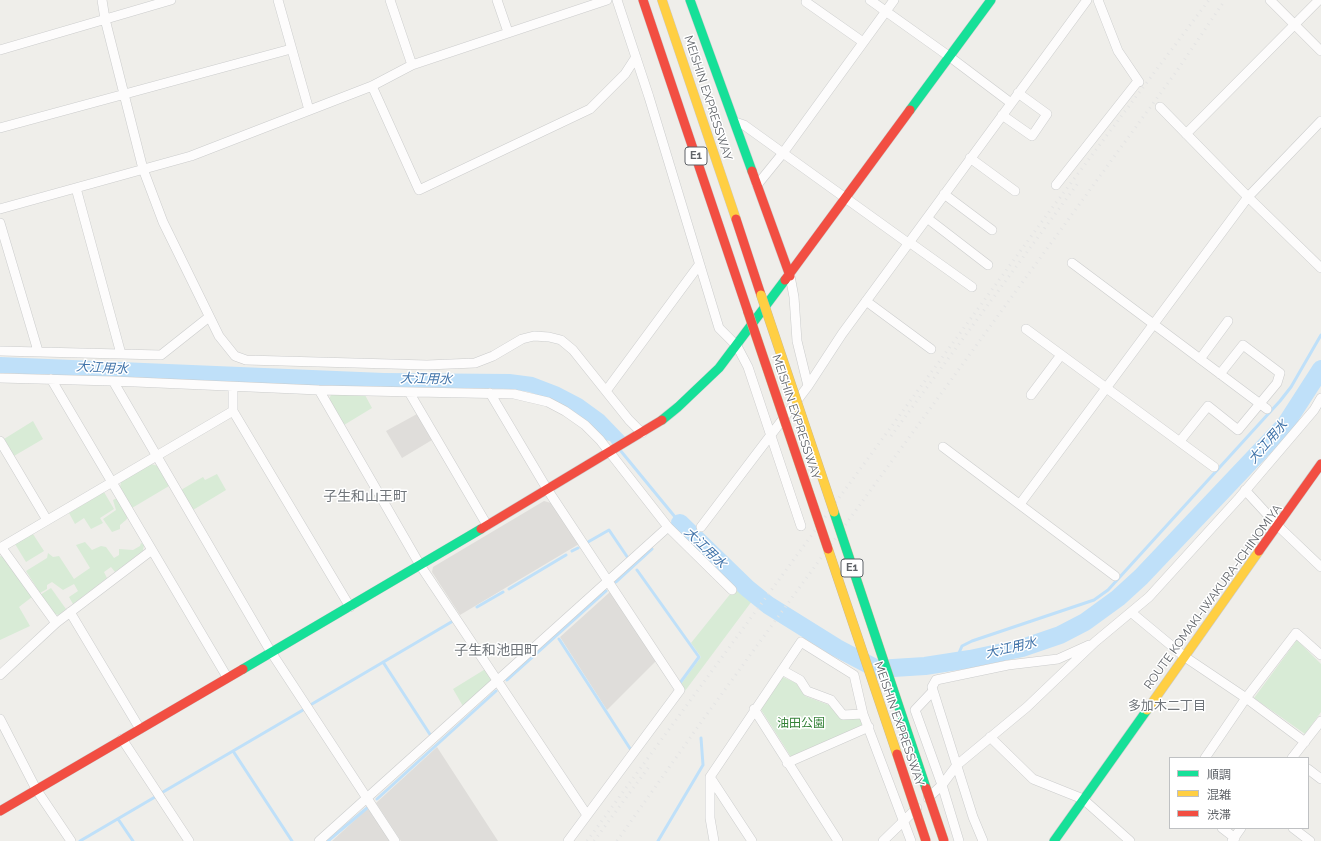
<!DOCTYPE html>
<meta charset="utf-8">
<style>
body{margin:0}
#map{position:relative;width:1321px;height:841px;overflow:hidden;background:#efeeea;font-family:Raleway,"Noto Sans JP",sans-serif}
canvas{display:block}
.legend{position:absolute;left:1169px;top:757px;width:140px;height:72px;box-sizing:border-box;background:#fff;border:1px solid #bfc1c3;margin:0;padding:5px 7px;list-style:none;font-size:12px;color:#5f6368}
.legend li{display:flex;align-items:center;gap:8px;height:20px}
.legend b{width:20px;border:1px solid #bfc1c3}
</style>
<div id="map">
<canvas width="1321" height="841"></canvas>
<ul class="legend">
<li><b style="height:5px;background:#16e098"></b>順調</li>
<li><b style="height:5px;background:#ffcf43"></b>混雑</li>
<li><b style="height:5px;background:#f24e42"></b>渋滞</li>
</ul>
</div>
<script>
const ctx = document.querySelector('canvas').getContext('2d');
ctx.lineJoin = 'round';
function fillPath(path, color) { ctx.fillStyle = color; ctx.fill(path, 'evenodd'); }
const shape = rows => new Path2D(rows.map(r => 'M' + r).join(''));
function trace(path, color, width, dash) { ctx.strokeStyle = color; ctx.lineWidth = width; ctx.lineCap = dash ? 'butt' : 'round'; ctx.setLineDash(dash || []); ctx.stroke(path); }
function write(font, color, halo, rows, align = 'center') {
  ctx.font = font + ' Raleway,"Noto Sans JP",sans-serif'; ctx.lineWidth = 3; ctx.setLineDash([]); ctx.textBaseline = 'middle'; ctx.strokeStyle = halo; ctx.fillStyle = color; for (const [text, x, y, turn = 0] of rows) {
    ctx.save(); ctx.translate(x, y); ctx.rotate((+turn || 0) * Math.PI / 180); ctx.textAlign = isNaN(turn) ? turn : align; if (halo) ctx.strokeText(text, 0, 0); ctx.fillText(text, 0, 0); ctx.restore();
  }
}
fillPath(shape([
 [417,414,432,440,402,458,386,431],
 [544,501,551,503,579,544,460,615,432,572,433,567],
 [610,592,656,661,607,710,560,637],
 [437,747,498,841,401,841,376,803],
 [368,808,390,841,332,841]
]), '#dfddda');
fillPath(shape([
 [331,395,365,395,372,408,344,425,329,399],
 [33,421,43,439,14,456,4,439],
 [151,464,158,466,169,486,132,508,120,487,121,482],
 [217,474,226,490,193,510,181,490,203,477,205,480],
 [104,492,114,509,100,518,103,523,91,529,84,518,75,524,69,513],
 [117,498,128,517,126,520,120,525,120,529,112,532,103,519,116,510,113,500],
 [33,534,44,551,26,562,15,544],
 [85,542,92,550,101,546,106,547,114,558,119,555,119,549,133,550,140,546,141,543,144,545,143,551,115,572,111,567,104,572,107,578,73,604,69,597,78,591,74,584,63,590,52,582,47,585,47,589,40,593,26,571,47,558,48,553,53,557,59,556,74,579,90,568,76,545],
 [0,556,3,557,32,597,19,607,30,626,0,640],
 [51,588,66,609,59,615,54,614,40,595],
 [735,588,752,601,685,691,681,684,701,657,691,643],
 [1297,640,1321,664,1321,712,1305,734,1254,698],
 [487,668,493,681,464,708,453,689],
 [783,677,796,683,805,696,829,705,842,719,860,719,863,725,791,757,760,708]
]), '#d8ebd6');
fillPath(shape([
 [0,357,384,373,510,374,533,377,559,387,582,399,604,415,630,442,617,451,610,441,605,440,548,399,529,392,510,389,320,386,0,373]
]), '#bfe0f9');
trace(shape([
 [620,450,680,523],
 [588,542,609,530,628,558],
 [572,551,578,548],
 [637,570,699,657,680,683],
 [616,582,652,549],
 [509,589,566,555],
 [477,607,503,592],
 [559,639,631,750],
 [383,662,431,736],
 [955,662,962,646,972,641,1094,600,1108,590,1280,401,1291,387,1321,335],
 [507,680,606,591],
 [312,704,453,621],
 [233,751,292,841],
 [163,792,303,710],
 [377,799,496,691],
 [118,819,133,841],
 [80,841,155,797],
 [328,841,367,808],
 [658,841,703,765,701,738]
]), '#bfe0f9', 3);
trace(shape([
 [680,523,747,588,768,605,837,648,877,669,925,666,970,659,1022,648,1060,635,1085,622,1118,598,1141,577,1285,425,1321,369]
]), '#bfe0f9', 18);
const street = shape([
 [102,0,105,19,143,169,163,222,219,336,235,356,246,360,427,365,475,363,493,356,522,339,534,336,549,337,561,340,573,350,629,420,642,433],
 [278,0,309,110],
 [390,0,412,65],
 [497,0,508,32],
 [617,0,649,97,719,328,737,346,748,367,801,526],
 [870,0,950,57,1011,103],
 [1098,0,1118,51,1139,82],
 [1270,0,1321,51],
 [806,2,863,42],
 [0,50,171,0],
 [372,86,419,190,590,109,625,74,636,57],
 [1160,107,1248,197,1321,268],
 [1002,115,1032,136,1047,114,1018,93],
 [735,122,744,125,908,243],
 [0,128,291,49],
 [1186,134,1319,0],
 [970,158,1015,191],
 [757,185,783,153,894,0],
 [1056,185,1138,81],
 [76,188,121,354],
 [944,194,992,230],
 [0,209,191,156,372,86,412,65,607,0],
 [927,218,988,265],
 [0,223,38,351],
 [909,242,972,287],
 [1072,263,1267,409],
 [790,276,794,297,797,341,808,386],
 [866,301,931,349],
 [1026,329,1214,467],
 [0,351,161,355,209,317],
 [1200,359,1228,321],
 [0,378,113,381,319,390,514,394,548,402,565,411,585,425,600,440,668,527,732,590],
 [51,379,227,677],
 [113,381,271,652,395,841],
 [233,387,233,411,350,607],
 [319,390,420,565,587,815],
 [606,391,699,265],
 [409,392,487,525],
 [490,393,547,489,680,690,568,841],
 [1031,395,1061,355],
 [0,441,47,520],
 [1180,441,1208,406,1238,430,1277,383,1280,373,1243,345,1220,374],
 [943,447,1115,576],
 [1245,490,1278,526,1321,567],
 [1020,504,1248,197,1321,121],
 [701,527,808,386,842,334,1087,0],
 [1,547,56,623],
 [0,548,233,411],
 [70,612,140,729],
 [1132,613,1185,657,1246,698,1305,742],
 [782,670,800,680,807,691,831,700,843,715,863,714],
 [0,675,56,623,152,550],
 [933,691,915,710,942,785,959,841],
 [754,709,838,841],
 [0,719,36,789,71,841],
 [990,737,1033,779,1083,799,1130,841],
 [122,739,189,841],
 [1205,758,1246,698,1296,633,1321,655],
 [1292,758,1321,721],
 [787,763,869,727],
 [1308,769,1321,779],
 [710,777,752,841],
 [928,798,942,785,957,765,1027,707,1095,642,1149,597,1239,498,1314,410,1321,398],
 [1222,828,1235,838],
 [1293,828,1310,841],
 [319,841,668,527],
 [714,841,710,818,710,777,801,642,854,675,863,714,911,841],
 [883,841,917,808],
 [983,841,973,817,932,687,936,680,1008,665,1058,659,1089,645],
 [1232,841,1241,828]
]);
const fast = shape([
 [690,0,752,171],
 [910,110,991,0],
 [662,420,678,407,719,368,785,280],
 [243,669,481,529],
 [1054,841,1147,710]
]);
const slow = shape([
 [662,0,736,219],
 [1147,710,1259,551]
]);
const jam = shape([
 [643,0,748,312],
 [752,171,790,276],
 [736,219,761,295],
 [785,280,910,110],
 [481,529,662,420],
 [1259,551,1321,464],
 [0,811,243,669]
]);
trace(street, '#cbcccc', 10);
trace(fast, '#cacacb', 10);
trace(slow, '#cacacb', 10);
trace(jam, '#cacacb', 10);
trace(street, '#fdfcfc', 9);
trace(fast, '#16e098', 9);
trace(slow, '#ffcf43', 9);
trace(jam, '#f24e42', 9);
trace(shape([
 [891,436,1078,183],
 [587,841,1049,212,1209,0],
 [594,841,651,764],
 [617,841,702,721,1176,72,1225,0]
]), '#e4e4e4', 3, [1, 5]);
const fastBridge = shape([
 [834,512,926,788]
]);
const slowBridge = shape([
 [761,295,834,512],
 [828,549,897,754]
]);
const jamBridge = shape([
 [748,312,828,549],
 [897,754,926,841],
 [926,788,944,841]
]);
trace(fastBridge, '#c8b996', 10, []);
trace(slowBridge, '#c8b996', 10, []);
trace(jamBridge, '#c8b996', 10, []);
trace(fastBridge, '#16e098', 9);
trace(slowBridge, '#ffcf43', 9);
trace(jamBridge, '#f24e42', 9);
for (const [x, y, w] of [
 [696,156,22],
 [852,568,22]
]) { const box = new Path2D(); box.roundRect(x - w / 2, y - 9, w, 18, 3); ctx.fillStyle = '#fff'; ctx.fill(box); trace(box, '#5f6368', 1); }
write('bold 11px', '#5f6368', null, [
 ["E1",696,156],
 ["E1",852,568]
]);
write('12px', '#5f6368', '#fff', [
 ["MEISHIN EXPRESSWAY",708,98,72],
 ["MEISHIN EXPRESSWAY",796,417,72],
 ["ROUTE KOMAKI-IWAKURA-ICHINOMIYA",1213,597,-54],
 ["MEISHIN EXPRESSWAY",899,724,71]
]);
write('12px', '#348238', '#fff', [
 ["油田公園",801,723]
]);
write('italic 13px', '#4174aa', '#fff', [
 ["大江用水",102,368,3],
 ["大江用水",426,379,1],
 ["大江用水",1268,442,-49],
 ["大江用水",705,548,44],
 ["大江用水",1011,648,-13]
]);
write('13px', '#70757a', '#fff', [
 ["多加木二丁目",1167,706]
]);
write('14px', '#70757a', '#fff', [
 ["子生和山王町",365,497],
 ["子生和池田町",496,651]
]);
</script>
